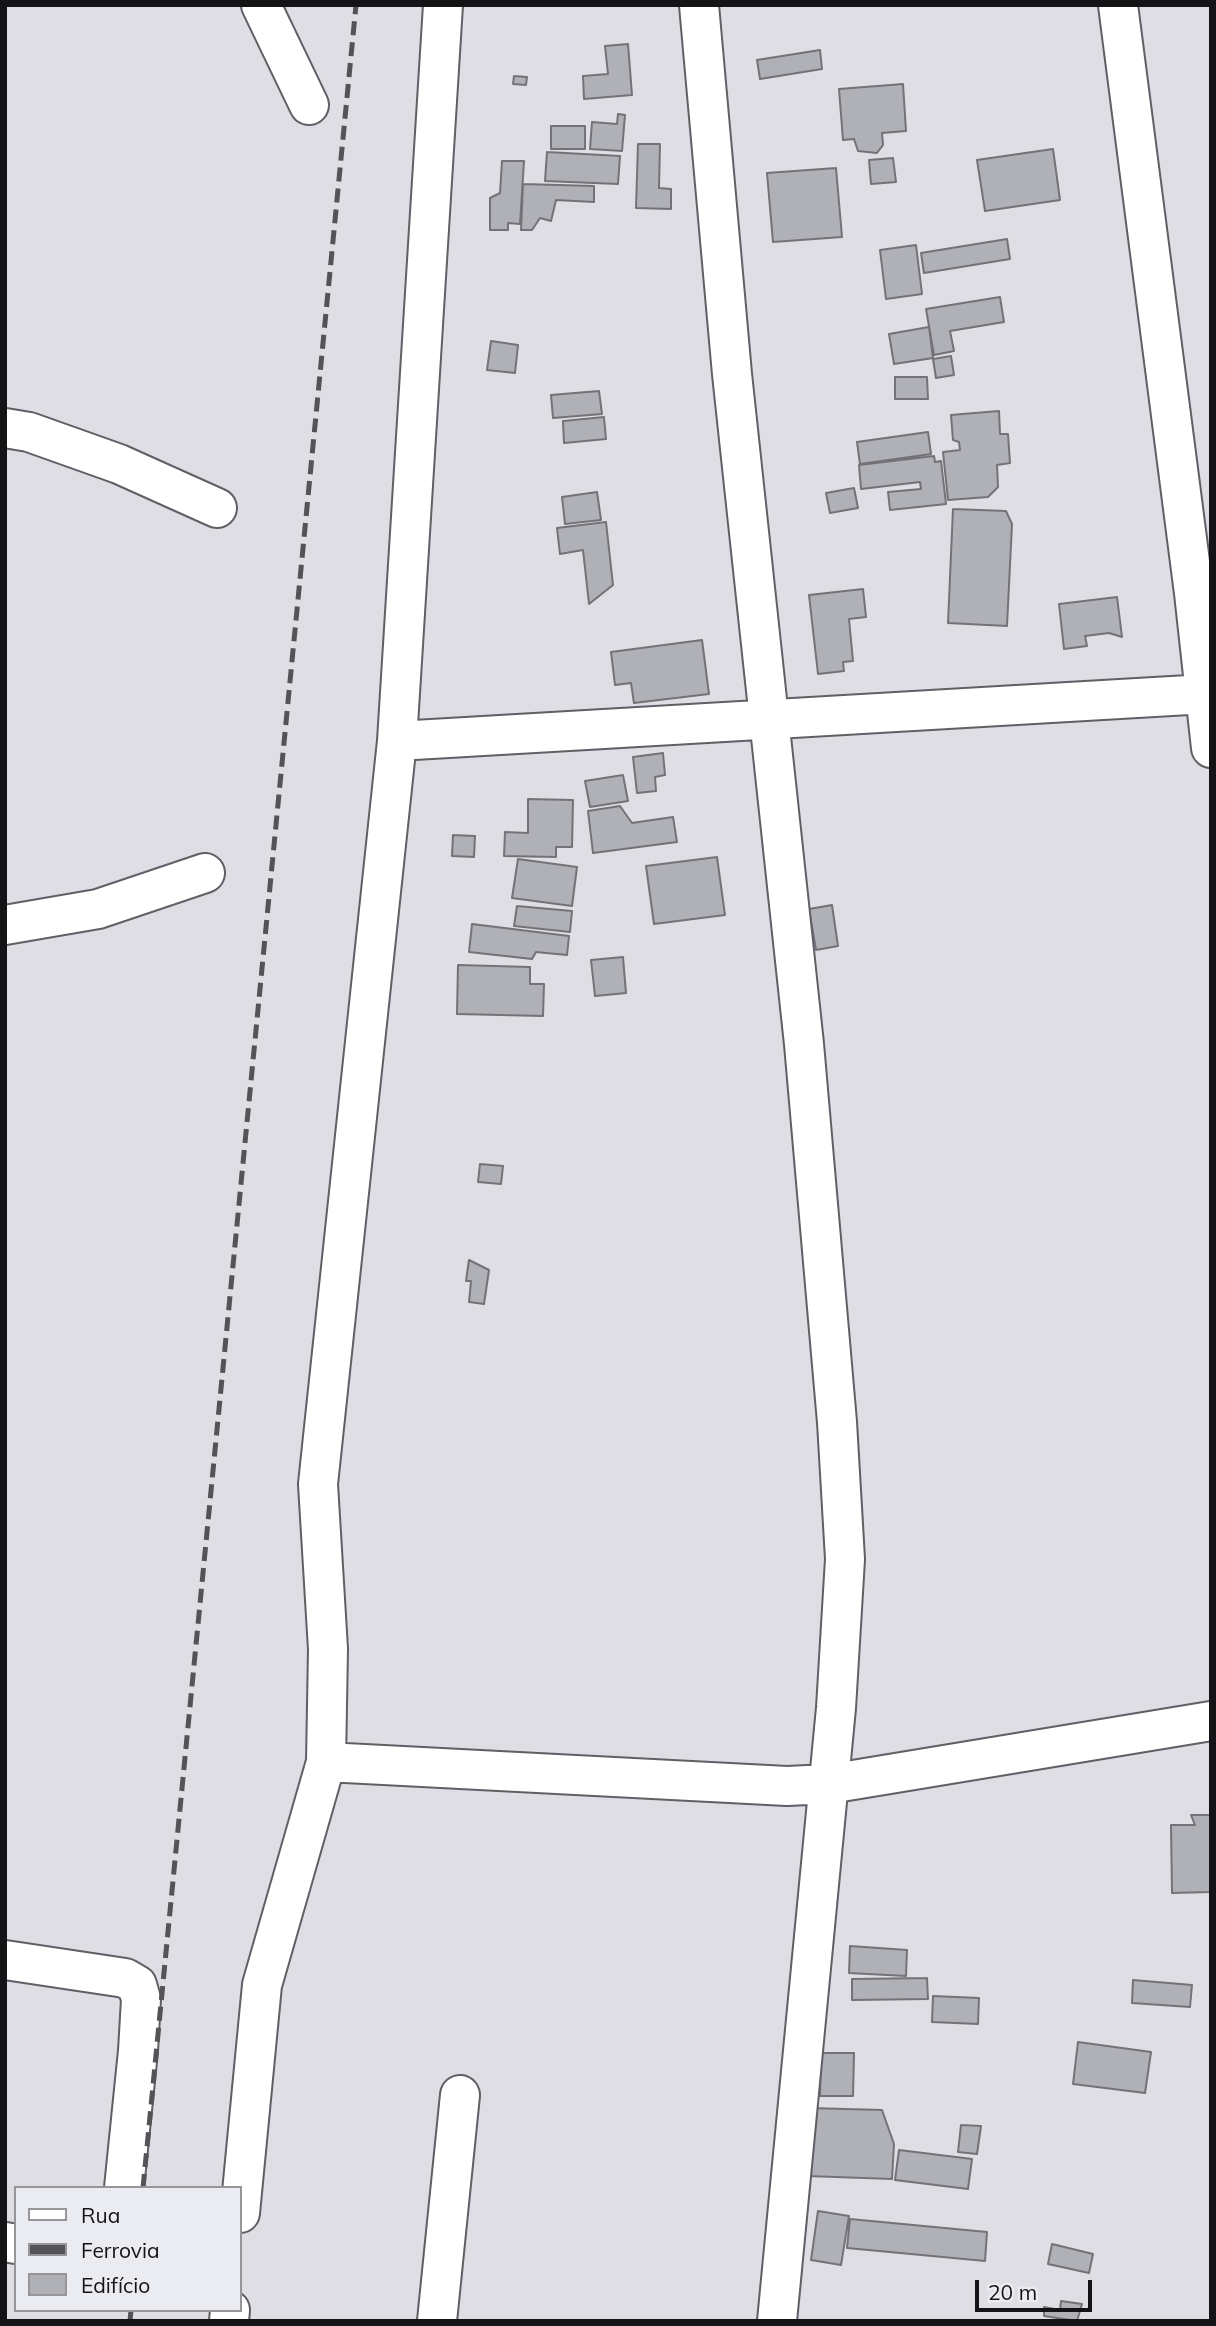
<!DOCTYPE html>
<meta charset="utf-8">
<style>
body{margin:0}
#map{position:relative;width:1216px;height:2326px;overflow:hidden;background:#dedee4;font-family:Mulish,sans-serif}
canvas{display:block}
.frame{position:absolute;inset:0;border:7px solid #141416;pointer-events:none}
.legend{position:absolute;left:14px;top:2186px;width:228px;height:126px;box-sizing:border-box;background:#ebebf2;border:2px solid #95959a;margin:0;padding:9px 12px;list-style:none;font-size:21px;color:#141416}
.legend li{display:flex;align-items:center;gap:14px;height:35px}
.legend b{width:35px;border:2px solid #95959a}
.scale{position:absolute;left:975px;top:2280px;width:117px;height:32px;box-sizing:border-box;border:4px solid #141416;border-top:0;padding-left:9px;font-size:21px;line-height:24px;white-space:nowrap;color:#141416;-webkit-text-stroke:5px #ebebf2;paint-order:stroke}
</style>
<div id="map">
<canvas width="1216" height="2326"></canvas>
<div class="frame"></div>
<ul class="legend">
<li><b style="height:9px;background:#fff"></b>Rua</li>
<li><b style="height:9px;background:#545457"></b>Ferrovia</li>
<li><b style="height:19px;background:#b0b1b7"></b>Edifício</li>
</ul>
<div class="scale">20 m</div>
</div>
<script>
const ctx = document.querySelector('canvas').getContext('2d');
ctx.lineJoin = 'round';
function fillPath(path, color) { ctx.fillStyle = color; ctx.fill(path, 'evenodd'); }
const shape = rows => new Path2D(rows.map(r => 'M' + r).join(''));
function trace(path, color, width, dash) { ctx.strokeStyle = color; ctx.lineWidth = width; ctx.lineCap = dash ? 'butt' : 'round'; ctx.setLineDash(dash || []); ctx.stroke(path); }
const building = shape([
 [628,44,632,95,584,99,583,76,608,74,605,46,628,44],
 [820,50,822,69,760,79,757,60,820,50],
 [514,76,527,77,526,85,513,84,514,76],
 [903,84,906,131,882,133,883,145,877,153,858,151,854,139,843,140,839,89,903,84],
 [618,114,625,115,622,151,590,149,592,122,617,124,618,114],
 [551,126,585,126,585,149,551,149,551,126],
 [638,144,660,144,659,188,671,189,671,209,636,208,638,144],
 [1053,149,1060,200,985,211,977,160,1053,149],
 [547,152,620,156,618,184,545,181,547,152],
 [893,158,896,182,871,184,869,160,893,158],
 [502,161,524,161,520,224,508,223,508,230,490,230,490,198,500,193,502,161],
 [836,168,842,237,773,242,767,173,836,168],
 [523,184,594,186,594,202,556,200,551,221,540,218,532,230,521,230,523,184],
 [1007,239,1010,259,924,273,921,253,1007,239],
 [916,245,922,294,886,299,880,250,916,245],
 [1000,297,1004,322,950,331,954,351,934,355,926,309,1000,297],
 [929,327,933,358,894,364,889,334,929,327],
 [491,341,518,345,515,373,487,370,491,341],
 [951,356,954,375,936,378,933,359,951,356],
 [895,377,927,377,928,399,895,399,895,377],
 [599,391,602,414,553,418,551,395,599,391],
 [999,411,1000,434,1008,434,1010,463,997,465,998,487,988,497,948,500,943,452,960,450,959,442,953,440,951,415,999,411],
 [604,417,606,439,564,443,563,421,604,417],
 [928,432,931,454,860,464,857,442,928,432],
 [934,456,935,462,941,461,946,504,890,510,888,492,921,489,920,482,861,489,859,465,934,456],
 [854,488,858,508,830,513,826,493,854,488],
 [597,492,601,520,565,524,562,497,597,492],
 [953,509,1006,511,1012,524,1007,626,948,623,953,509],
 [606,522,613,585,589,604,583,550,560,554,557,528,606,522],
 [863,589,866,617,849,619,853,661,843,662,844,671,818,674,809,595,863,589],
 [1117,597,1122,637,1109,633,1085,636,1087,646,1064,649,1059,604,1117,597],
 [702,640,709,694,634,703,631,683,615,685,611,652,702,640],
 [663,753,665,775,655,777,656,791,637,793,633,757,663,753],
 [623,775,628,801,590,807,585,781,623,775],
 [528,799,573,800,572,847,556,847,556,857,504,856,505,832,528,833,528,799],
 [620,806,632,823,673,817,677,842,593,853,588,811,620,806],
 [453,835,475,836,474,857,452,856,453,835],
 [717,857,725,915,654,924,646,866,717,857],
 [518,859,577,867,572,906,512,898,518,859],
 [832,905,838,946,816,950,809,909,832,905],
 [517,906,572,911,570,932,514,926,517,906],
 [472,924,569,936,567,955,536,952,532,959,469,952,472,924],
 [623,957,626,993,595,996,591,960,623,957],
 [458,965,530,967,530,984,544,984,543,1016,457,1014,458,965],
 [480,1164,503,1166,501,1184,478,1182,480,1164],
 [469,1260,489,1270,484,1304,469,1302,471,1281,466,1281,469,1260],
 [1191,1815,1211,1815,1211,1892,1172,1893,1171,1825,1195,1825,1191,1815],
 [850,1946,907,1950,906,1976,849,1973,850,1946],
 [927,1978,928,1999,852,2000,852,1979,927,1978],
 [1133,1980,1192,1985,1190,2007,1132,2003,1133,1980],
 [933,1996,979,1998,978,2024,932,2022,933,1996],
 [1078,2042,1151,2052,1145,2093,1073,2084,1078,2042],
 [821,2053,854,2053,853,2096,820,2096,821,2053],
 [809,2108,882,2110,894,2144,892,2179,807,2176,809,2108],
 [961,2125,981,2126,977,2154,958,2152,961,2125],
 [899,2150,972,2159,968,2189,895,2180,899,2150],
 [818,2211,849,2216,841,2265,811,2260,818,2211],
 [850,2219,987,2232,985,2261,847,2248,850,2219],
 [1052,2244,1093,2254,1089,2273,1048,2264,1052,2244],
 [1061,2301,1082,2304,1077,2321,1044,2316,1044,2307,1060,2310,1061,2301]
]);
fillPath(building, '#b0b1b7');
trace(building, '#727278', 2);
const minor = shape([
 [261,5,309,105],
 [699,5,732,374,804,1044,837,1422,845,1559,836,1708,777,2321],
 [1118,5,1194,593,1211,748],
 [5,428,29,432,119,464,217,508],
 [397,741,1206,694],
 [5,925,98,909,205,873],
 [326,1762,787,1786,829,1784,1211,1721],
 [5,1960,125,1978,137,1985,141,1999,138,2051,124,2188],
 [240,2213,262,1985,326,1762,328,1649,318,1484,397,741,443,5],
 [5,2242,16,2244],
 [229,2321,230,2310],
 [437,2321,460,2095]
]);
trace(minor, '#5f5f65', 42);
trace(minor, '#fff', 38);
trace(shape([
 [143,2188,356,5],
 [130,2321,131,2310]
]), '#545457', 5, [14, 7]);
</script>
